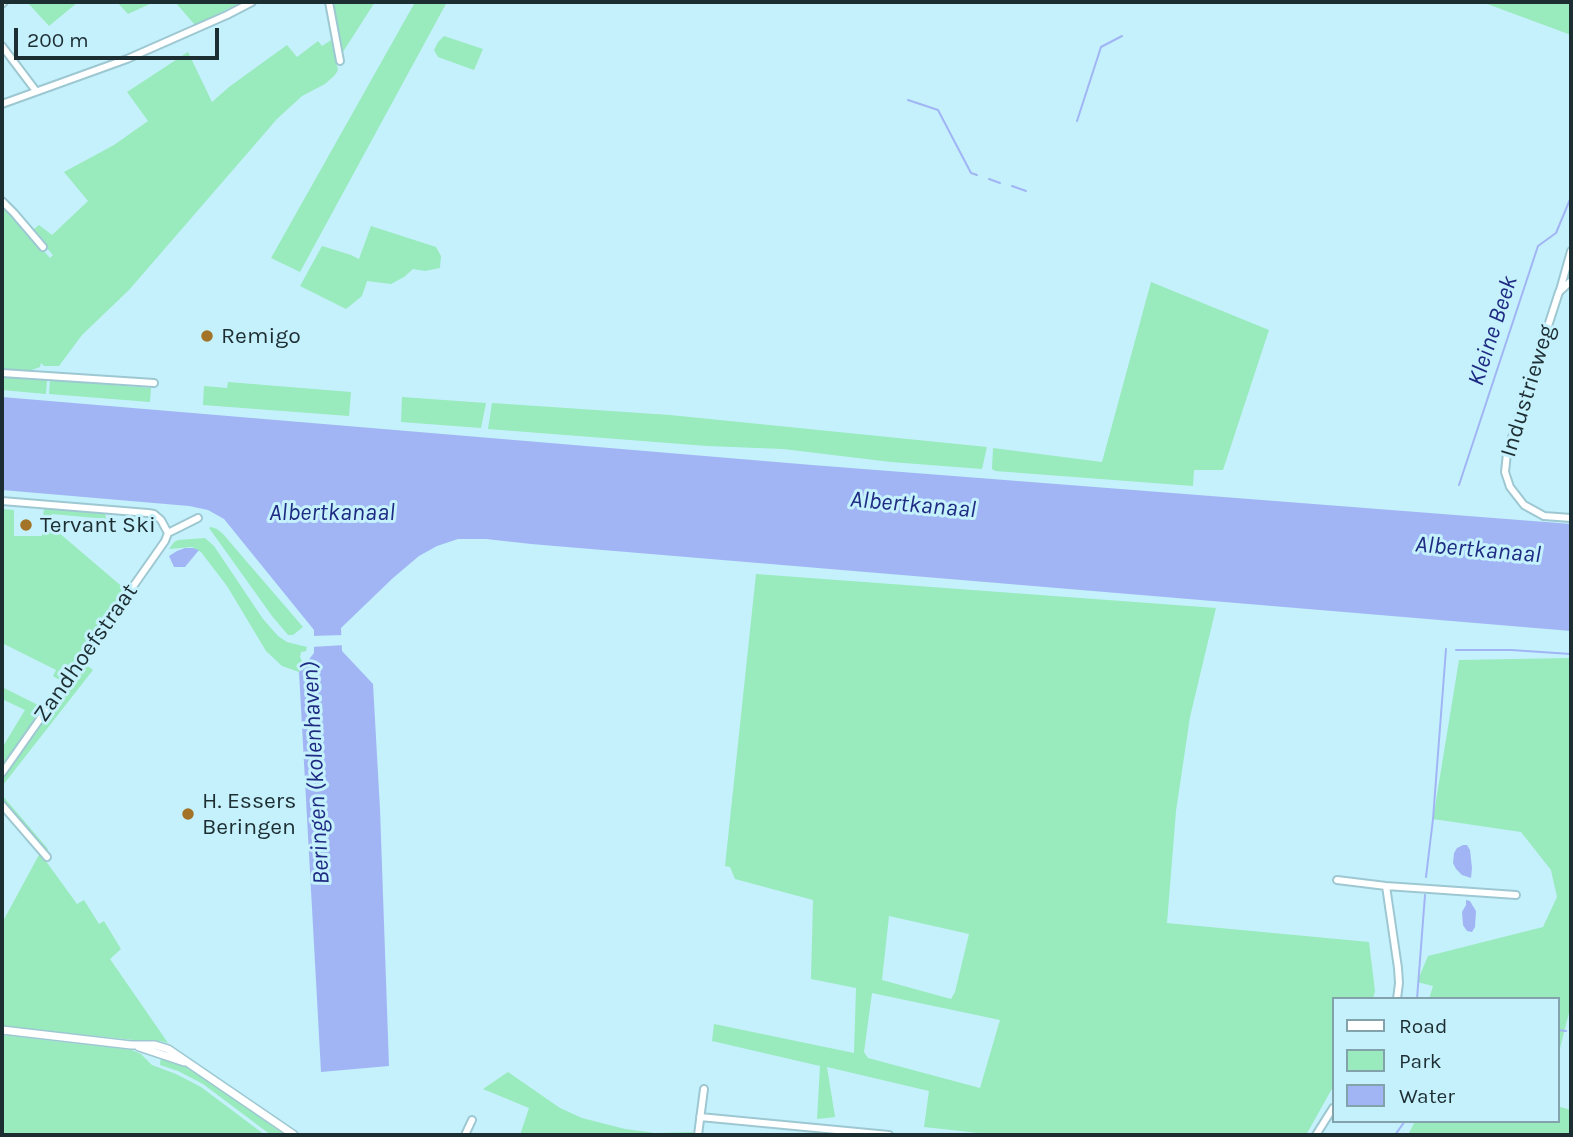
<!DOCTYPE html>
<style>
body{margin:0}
#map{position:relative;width:1573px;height:1137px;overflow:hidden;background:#c5f1fc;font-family:Karla,sans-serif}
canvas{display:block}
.frame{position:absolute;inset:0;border:4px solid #1d2e33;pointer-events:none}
.legend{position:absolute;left:1332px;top:997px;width:228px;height:126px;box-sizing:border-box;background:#c5f1fc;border:2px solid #82a3ac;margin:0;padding:9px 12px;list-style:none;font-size:21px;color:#1d2e33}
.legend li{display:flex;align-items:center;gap:14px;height:35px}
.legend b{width:35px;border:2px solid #82a3ac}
.scale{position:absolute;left:14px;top:28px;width:205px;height:32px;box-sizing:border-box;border:4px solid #1d2e33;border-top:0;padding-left:9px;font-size:21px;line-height:24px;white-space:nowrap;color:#1d2e33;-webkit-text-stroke:5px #c5f1fc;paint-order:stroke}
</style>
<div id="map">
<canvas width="1573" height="1137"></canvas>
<div class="frame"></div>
<ul class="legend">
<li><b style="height:9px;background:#fff"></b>Road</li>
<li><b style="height:19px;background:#99eabc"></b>Park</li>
<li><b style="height:19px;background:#a1b5f4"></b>Water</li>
</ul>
<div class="scale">200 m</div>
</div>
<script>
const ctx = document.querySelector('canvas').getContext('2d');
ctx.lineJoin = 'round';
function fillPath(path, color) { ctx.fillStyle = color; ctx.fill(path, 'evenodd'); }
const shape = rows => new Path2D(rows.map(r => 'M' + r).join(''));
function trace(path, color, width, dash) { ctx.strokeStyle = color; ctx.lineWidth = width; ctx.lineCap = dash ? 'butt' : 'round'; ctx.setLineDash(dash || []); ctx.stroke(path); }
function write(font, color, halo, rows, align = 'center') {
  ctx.font = font + ' Karla,sans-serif'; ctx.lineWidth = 6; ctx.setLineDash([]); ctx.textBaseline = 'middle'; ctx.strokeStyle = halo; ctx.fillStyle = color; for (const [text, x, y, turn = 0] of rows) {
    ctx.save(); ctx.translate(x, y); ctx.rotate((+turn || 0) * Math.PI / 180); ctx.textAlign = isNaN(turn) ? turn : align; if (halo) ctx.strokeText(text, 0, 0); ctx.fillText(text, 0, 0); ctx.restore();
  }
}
fillPath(shape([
 [27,2,78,2,49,26],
 [117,2,154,2,128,14],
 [175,2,242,2,195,25],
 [332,2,375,2,341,55],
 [410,2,447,2,300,272,271,258,414,4],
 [1482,2,1571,2,1571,35],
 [444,36,483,49,474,70,438,57,434,50,438,42],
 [331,40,338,70,335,75,325,84,302,96,277,119,129,290,82,335,59,366,44,366,41,363,40,367,26,372,2,371,2,209,3,207,13,216,50,258,53,255,45,246,46,243,34,229,39,225,52,235,88,201,64,172,114,145,148,121,127,92,188,52,212,102,229,87,287,45,297,57,318,41,322,46],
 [371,226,436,247,441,256,440,268,425,271,413,269,404,277,391,284,367,281,362,296,346,309,300,286,322,246,351,255,359,259],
 [1151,282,1269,330,1223,470,1194,470,1193,486,995,471,992,469,993,448,1102,462],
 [2,376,47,380,46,394,2,390],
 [50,380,151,388,150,402,49,394],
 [228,382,351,392,349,416,203,405,204,386,227,388],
 [402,397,486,403,481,428,401,422],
 [492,403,670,415,987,447,982,469,891,462,783,449,707,446,488,429],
 [44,506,105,512,106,519,52,514,51,526,126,590,61,681,53,676,56,670,2,643,2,509,14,510,14,536,42,536],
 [211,527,217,529,223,534,303,627,293,635,288,635,272,616,227,553,209,528],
 [205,538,214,546,263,619,278,636,287,642,307,647,306,651,301,652,300,657,304,665,299,672,282,666,266,651,227,586,201,552,192,547,169,549,174,542,178,540],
 [756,574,1216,608,1190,717,1176,811,1167,923,1369,942,1375,991,1373,999,1333,999,1333,1087,1306,1135,997,1135,924,1127,929,1091,827,1067,835,1117,817,1119,820,1066,712,1041,714,1024,854,1053,856,988,811,979,813,900,735,879,730,867,725,866],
 [889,916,969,934,955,992,951,999,882,980],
 [872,993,1000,1020,980,1088,868,1058,864,1052],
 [1571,658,1571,1005,1557,1060,1557,999,1429,999,1433,986,1417,982,1428,956,1543,927,1557,897,1551,870,1521,832,1433,819,1459,660],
 [84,663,93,670,3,785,2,793,2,748,25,710,2,699,2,687,50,711],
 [2,795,48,849,44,851,2,802],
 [40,853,77,904,84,900,99,924,104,921,121,949,110,959,168,1043,160,1041,134,1040,2,1026,2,923],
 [2,1035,132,1050,141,1054,152,1065,176,1074,201,1087,265,1135,2,1135],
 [161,1056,187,1067,187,1068,210,1082,285,1135,271,1135,203,1084,178,1071,160,1065],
 [508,1072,560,1108,582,1118,625,1129,655,1133,693,1132,693,1135,520,1135,529,1108,483,1089],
 [1557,1106,1571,1110,1571,1135,1408,1135,1415,1121,1557,1121]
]), '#99eabc');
fillPath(shape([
 [2,397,812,465,1571,524,1571,631,531,544,486,539,458,539,437,546,419,556,393,578,341,628,342,651,373,684,380,809,389,1066,321,1072,299,672,314,653,314,630,224,519,208,510,189,506,2,490],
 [185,548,193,548,199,550,185,567,174,567,169,556,177,551],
 [1463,845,1467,845,1470,850,1472,868,1471,878,1462,875,1456,869,1453,863,1454,853,1457,848],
 [1466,900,1470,901,1476,911,1475,927,1472,932,1467,931,1463,925,1462,912,1466,905]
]), '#a1b5f4');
fillPath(shape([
 [345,635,345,645,311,647,310,636]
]), '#c5f1fc');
trace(shape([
 [908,100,938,110,971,173,977,175],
 [1077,121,1101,47,1122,36],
 [989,179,1000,183],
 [1012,186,1026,191],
 [1459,485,1538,246,1556,233,1571,197],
 [1456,650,1511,650,1571,654],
 [1426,877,1433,819,1446,649],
 [1417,999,1425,895],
 [1557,1030,1566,1031],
 [1395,1135,1405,1121]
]), '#a1b5f4', 2);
const minor = shape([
 [329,2,340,61],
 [2,4,4,2],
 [2,46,36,91],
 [2,104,127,59,227,15,252,2],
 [2,201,14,213,43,247],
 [1571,281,1559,292,1507,453,1505,472,1510,487,1524,505,1544,516,1571,518],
 [1560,290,1571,251],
 [2,373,154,383],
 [2,501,148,513,154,514,161,520,168,533],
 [2,773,165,541,168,533,198,518],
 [2,805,47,857],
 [1337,880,1386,886,1516,895],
 [1386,886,1398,968,1399,983,1397,999],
 [700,1117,889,1135],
 [465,1135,472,1120],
 [698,1135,704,1089],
 [1316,1135,1333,1108]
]);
const tertiary = shape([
 [2,1030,131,1045,155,1045,168,1049,294,1135],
 [139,1047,184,1062]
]);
trace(minor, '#9dc8d2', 10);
trace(tertiary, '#9dc8d2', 10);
trace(minor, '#fff', 6);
trace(tertiary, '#fff', 7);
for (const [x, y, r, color] of [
 [207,336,7,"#a37327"],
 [26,525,7,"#a37327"],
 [188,814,7,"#a37327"]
]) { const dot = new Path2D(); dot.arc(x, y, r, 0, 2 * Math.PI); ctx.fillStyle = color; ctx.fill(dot); trace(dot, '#c5f1fc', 2.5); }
write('23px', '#1d2e33', '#c5f1fc', [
 ["Remigo",221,336],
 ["Tervant Ski",40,525],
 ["H. Essers",202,801],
 ["Beringen",202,827]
], 'left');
write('23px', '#1d2e33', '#c5f1fc', [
 ["Industrieweg",1528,391,-73],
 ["Zandhoefstraat",86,653,-55]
]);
write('italic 24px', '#1f2b83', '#c5f1fc', [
 ["Kleine Beek",1493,331,-72],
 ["Albertkanaal",913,505,5],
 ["Albertkanaal",332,513],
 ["Albertkanaal",1478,550,5],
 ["Beringen (kolenhaven)",316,773,-93]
]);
</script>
